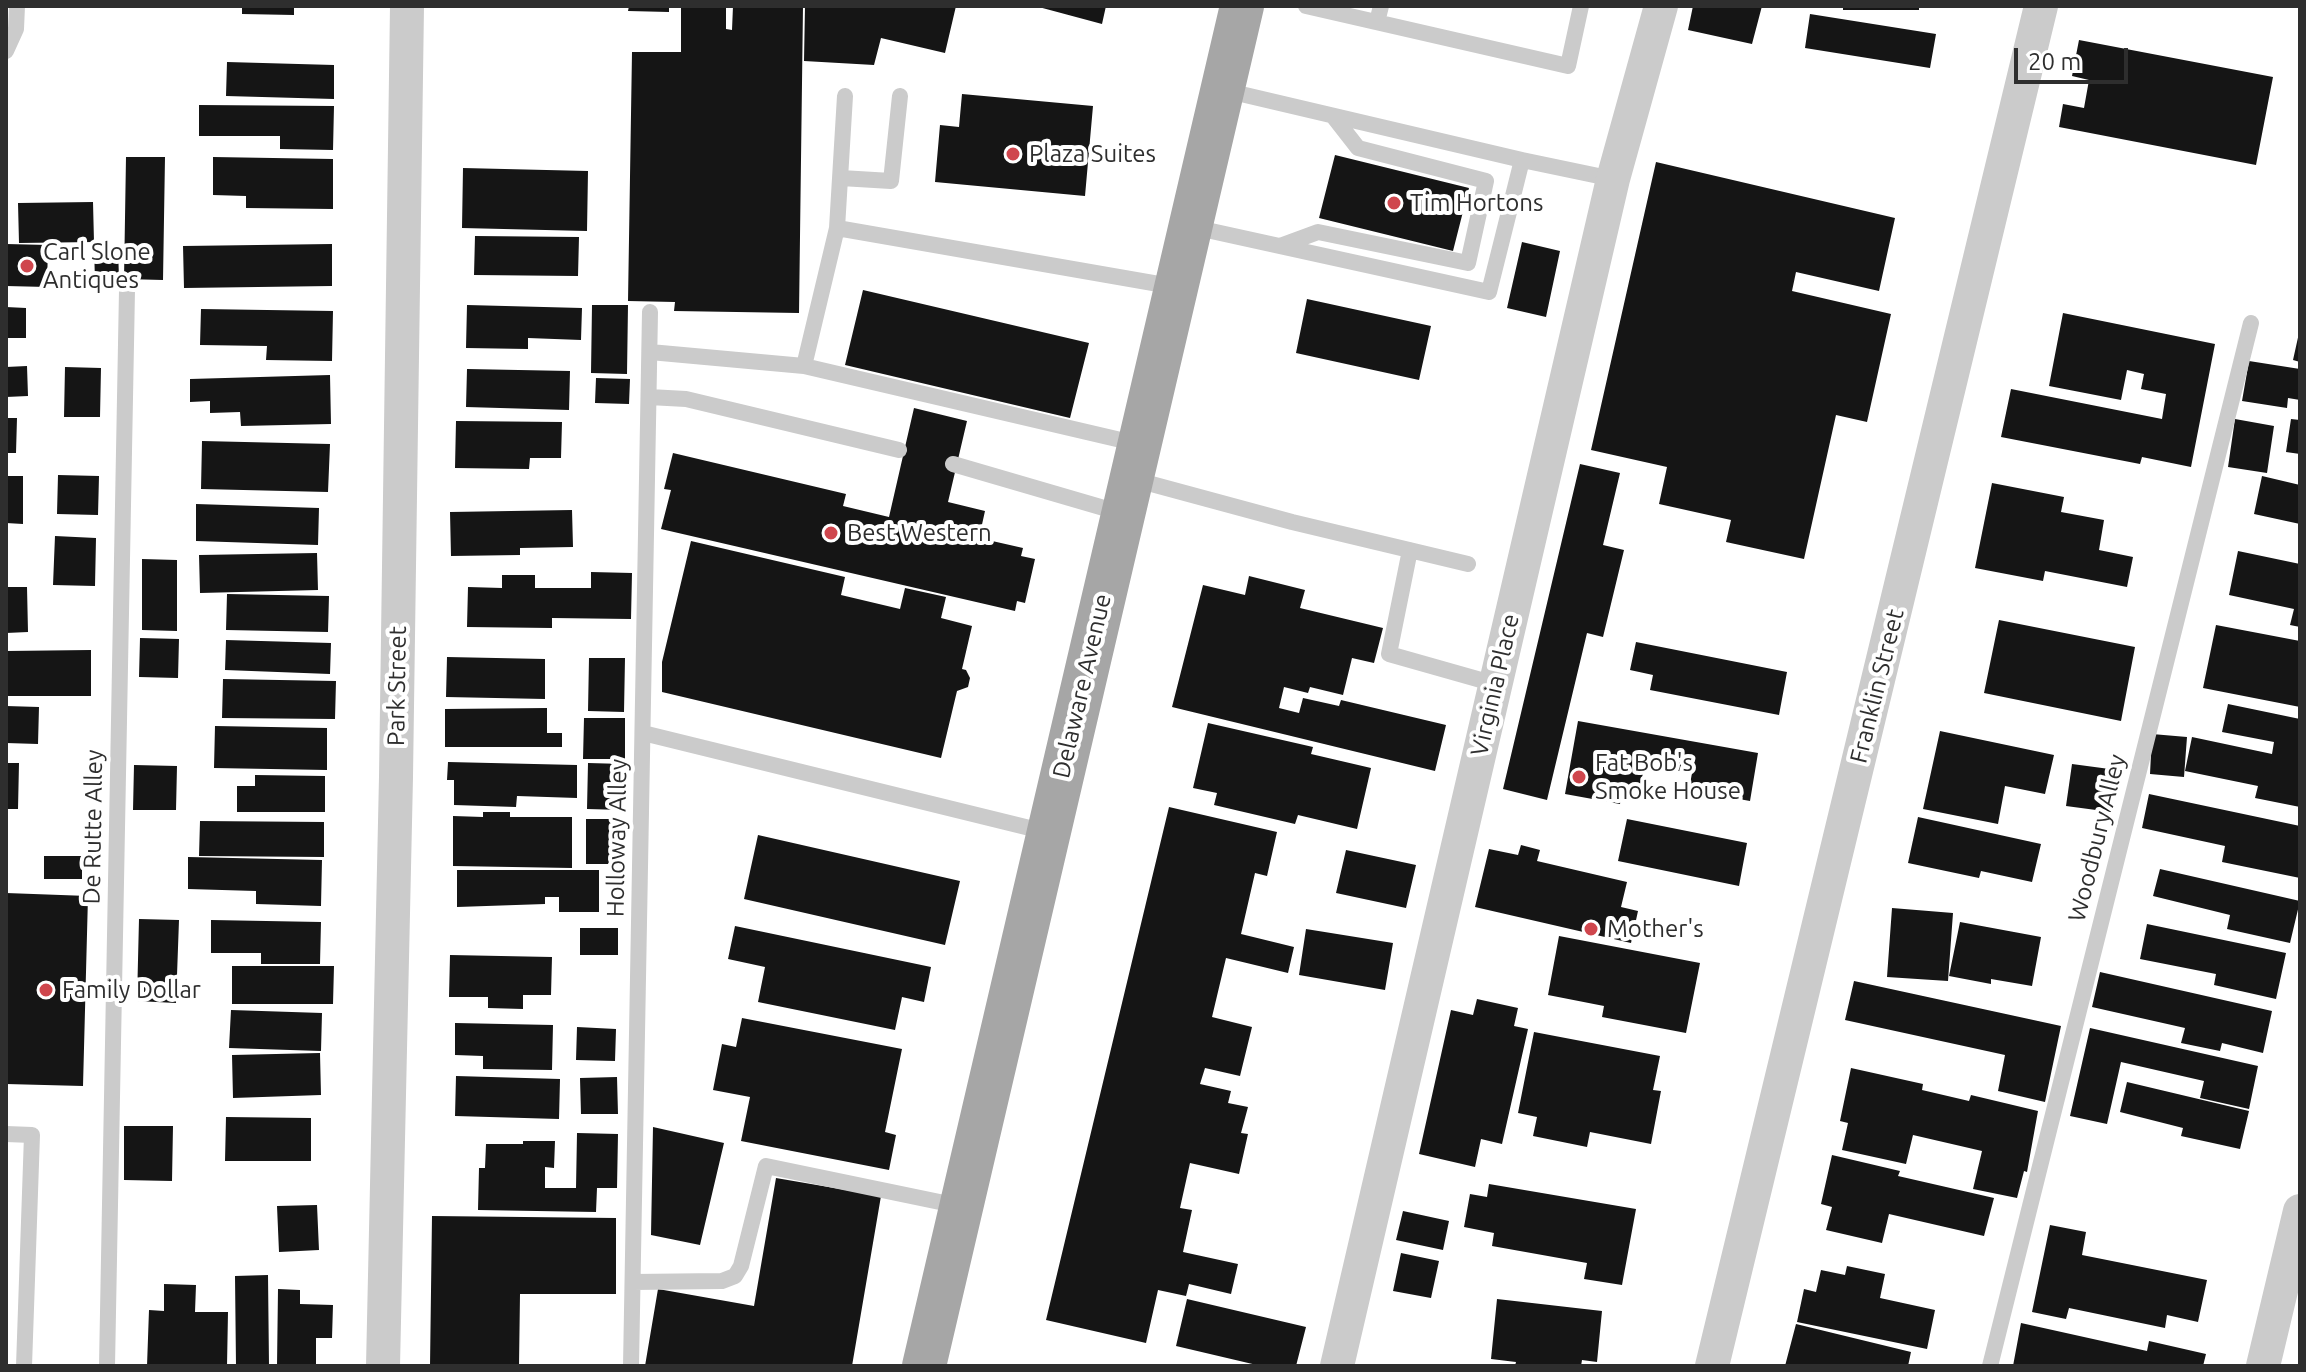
<!DOCTYPE html>
<style>
body{margin:0}
#map{position:relative;width:2306px;height:1372px;overflow:hidden;background:#fff;font-family:Ubuntu,sans-serif}
canvas{display:block}
.frame{position:absolute;inset:0;border:8px solid #2e2e2e;pointer-events:none}
.scale{position:absolute;left:2014px;top:48px;width:114px;height:36px;box-sizing:border-box;border:4px solid #2e2e2e;border-top:0;padding-left:10px;font-size:24px;line-height:28px;white-space:nowrap;color:#2e2e2e;-webkit-text-stroke:6px #fff;paint-order:stroke}
</style>
<div id="map">
<canvas width="2306" height="1372"></canvas>
<div class="frame"></div>
<div class="scale">20 m</div>
</div>
<script>
const ctx = document.querySelector('canvas').getContext('2d');
ctx.lineJoin = 'round';
function fillPath(path, color) { ctx.fillStyle = color; ctx.fill(path, 'evenodd'); }
const shape = rows => new Path2D(rows.map(r => 'M' + r).join(''));
function trace(path, color, width, dash) { ctx.strokeStyle = color; ctx.lineWidth = width; ctx.lineCap = dash ? 'butt' : 'round'; ctx.setLineDash(dash || []); ctx.stroke(path); }
function write(font, color, halo, rows, align = 'center') {
  ctx.font = font + ' Ubuntu,sans-serif'; ctx.lineWidth = 8; ctx.setLineDash([]); ctx.textBaseline = 'middle'; ctx.strokeStyle = halo; ctx.fillStyle = color; for (const [text, x, y, turn = 0] of rows) {
    ctx.save(); ctx.translate(x, y); ctx.rotate((+turn || 0) * Math.PI / 180); ctx.textAlign = isNaN(turn) ? turn : align; if (halo) ctx.strokeText(text, 0, 0); ctx.fillText(text, 0, 0); ctx.restore();
  }
}
fillPath(shape([
 [242,6,294,6,294,15,242,14],
 [629,6,669,6,669,12,628,11],
 [681,6,726,6,726,29,732,30,733,6,803,6,799,313,674,311,675,302,628,301,632,52,681,52],
 [805,6,956,6,945,53,881,38,874,65,804,61],
 [1035,6,1106,6,1102,24],
 [1693,6,1762,6,1752,44,1688,30],
 [1843,6,1919,6,1919,10,1843,10],
 [1810,14,1936,34,1930,68,1805,48],
 [2079,40,2273,77,2256,165,2059,127,2063,104,2084,108,2089,80,2072,76],
 [227,62,334,65,334,99,226,96],
 [962,94,1093,106,1085,196,935,182,940,125,959,127],
 [199,105,334,106,333,150,280,149,280,136,199,136],
 [1335,155,1469,188,1453,251,1319,218],
 [126,157,165,157,163,280,124,279],
 [213,157,333,159,333,209,246,208,246,196,213,195],
 [1656,162,1895,218,1879,291,1796,272,1792,291,1891,314,1867,422,1836,415,1804,559,1726,542,1731,520,1659,504,1667,467,1591,450],
 [463,168,588,171,587,231,462,228],
 [93,202,94,242,19,243,18,203],
 [475,236,579,237,578,276,474,275],
 [1522,242,1560,251,1546,317,1507,308],
 [6,244,48,245,47,287,6,286],
 [332,244,332,286,184,288,183,246],
 [118,246,119,280,95,281,94,247],
 [863,290,1089,343,1070,418,845,365],
 [1307,299,1431,326,1419,380,1296,353],
 [467,305,582,308,581,340,528,338,528,349,466,348],
 [592,305,628,305,627,374,591,373],
 [6,307,26,308,26,338,6,338],
 [201,309,333,311,332,361,266,360,267,346,200,345],
 [2063,313,2215,344,2191,467,2142,457,2140,464,2001,437,2011,389,2162,419,2166,394,2141,389,2144,374,2127,370,2121,400,2049,386],
 [2299,333,2300,333,2300,362,2293,360],
 [2249,361,2300,369,2300,400,2288,398,2287,408,2242,401],
 [27,366,28,396,6,397,6,367],
 [65,367,101,368,100,417,64,417],
 [467,369,570,371,569,410,466,407],
 [330,375,331,424,241,426,240,412,210,413,210,401,190,402,190,379],
 [596,378,630,379,629,404,595,403],
 [914,408,967,421,948,502,985,511,979,538,1023,548,1021,556,1035,559,1025,603,1017,601,1015,611,661,529,671,490,664,489,673,453,846,494,843,506,889,517],
 [6,418,17,418,16,453,6,453],
 [2235,419,2274,426,2267,473,2228,467],
 [2291,419,2300,420,2300,454,2286,452],
 [456,421,562,422,561,458,530,458,529,469,455,468],
 [202,441,330,444,328,492,201,489],
 [1580,464,1620,473,1603,545,1624,550,1603,637,1587,633,1547,800,1503,789],
 [58,475,99,476,98,515,57,514],
 [6,476,23,476,23,524,6,523],
 [2262,476,2300,485,2300,524,2254,514],
 [1992,483,2064,497,2061,512,2104,520,2099,550,2133,557,2127,587,2045,571,2043,581,1975,568],
 [196,504,319,508,318,545,196,541],
 [572,510,573,547,520,548,520,555,451,556,450,512],
 [55,536,96,538,95,586,53,585],
 [691,541,845,577,841,595,900,609,905,588,946,597,941,618,972,626,962,669,966,670,970,678,968,687,957,691,941,758,662,692,662,662],
 [2238,551,2300,564,2300,627,2290,625,2294,609,2229,595],
 [317,553,318,590,200,593,199,555],
 [142,559,177,560,177,631,142,630],
 [591,572,632,573,631,619,552,618,552,628,467,627,468,587,502,588,502,575,535,575,535,588,591,588],
 [1249,576,1305,590,1300,608,1383,628,1374,663,1352,658,1343,695,1310,687,1308,693,1284,687,1279,708,1299,713,1303,698,1339,706,1341,700,1446,725,1435,771,1172,707,1203,585,1245,595],
 [6,587,27,587,28,632,6,633],
 [227,594,329,596,328,632,226,630],
 [1999,620,2135,647,2121,721,1984,693],
 [2216,625,2300,641,2300,707,2203,688],
 [140,638,179,639,178,678,139,677],
 [226,640,331,643,330,674,225,670],
 [1636,642,1787,672,1779,715,1650,690,1653,675,1630,670],
 [91,650,91,696,6,696,6,651],
 [447,657,545,659,545,699,446,697],
 [589,658,625,658,624,712,588,711],
 [223,679,336,681,335,719,222,718],
 [2228,704,2300,719,2300,807,2255,798,2258,786,2185,771,2192,737,2272,754,2274,742,2222,732],
 [6,706,39,707,38,744,6,743],
 [547,708,547,733,562,733,562,747,445,747,445,709],
 [584,718,625,718,625,759,583,759],
 [1578,721,1758,753,1750,801,1689,790,1692,773,1645,765,1640,786,1623,784,1620,804,1565,794],
 [1208,723,1313,747,1311,754,1371,768,1357,829,1298,815,1295,824,1214,805,1217,793,1193,788],
 [215,726,327,728,327,770,214,768],
 [1940,731,2054,755,2045,794,2005,786,1998,824,1923,809],
 [2152,734,2187,737,2184,777,2150,774],
 [448,762,577,765,577,798,517,796,516,807,454,805,454,780,447,780],
 [6,763,19,763,18,809,6,809],
 [588,763,624,764,623,810,587,809],
 [2072,764,2117,770,2111,812,2066,806],
 [134,765,177,766,176,810,133,810],
 [255,775,325,776,325,812,237,812,237,786,255,786],
 [2149,794,2300,826,2300,878,2222,862,2225,846,2142,828],
 [1169,807,1277,832,1267,876,1255,873,1241,934,1294,947,1288,973,1226,958,1212,1017,1252,1027,1240,1076,1205,1068,1200,1084,1231,1091,1228,1103,1248,1107,1241,1133,1248,1134,1239,1174,1190,1163,1180,1208,1192,1210,1183,1252,1238,1264,1231,1294,1189,1284,1186,1296,1158,1290,1146,1343,1046,1320],
 [483,812,510,812,510,817,572,817,572,868,453,866,453,816,483,817],
 [1918,817,2041,844,2032,882,1981,871,1979,878,1908,863],
 [586,819,622,819,622,864,586,864],
 [1627,819,1747,843,1739,886,1618,861],
 [200,821,324,822,324,857,199,856],
 [758,835,960,881,945,945,744,899],
 [1521,845,1540,850,1537,861,1627,882,1621,907,1638,911,1631,943,1475,907,1489,849,1518,855],
 [1346,850,1416,865,1406,908,1336,893],
 [44,856,82,856,82,879,44,879],
 [188,857,322,860,321,906,256,904,256,891,188,889],
 [2160,869,2300,901,2290,943,2227,929,2230,915,2153,896],
 [457,870,599,870,599,912,559,912,559,897,545,897,545,904,457,907],
 [6,893,88,896,83,1086,6,1084],
 [1892,908,1953,913,1948,981,1887,977],
 [139,919,179,920,176,1003,137,1001],
 [211,920,321,922,320,964,261,964,261,953,211,953],
 [1960,922,2041,937,2032,986,1991,979,1991,984,1949,976],
 [2147,924,2286,953,2276,999,2214,985,2216,974,2140,959],
 [735,926,931,967,924,1002,902,997,895,1030,758,1002,765,967,728,959],
 [580,928,618,928,618,955,580,955],
 [1306,929,1393,943,1385,990,1299,975],
 [1559,936,1700,963,1686,1033,1602,1017,1604,1006,1548,995],
 [450,955,552,957,551,995,523,995,523,1009,488,1008,488,997,449,997],
 [232,966,334,966,333,1004,232,1004],
 [2100,972,2272,1011,2263,1053,2222,1043,2220,1051,2181,1043,2185,1028,2092,1007],
 [1854,981,2061,1026,2045,1102,1998,1091,2005,1055,1845,1020],
 [1477,999,1518,1008,1514,1026,1528,1029,1502,1144,1481,1139,1475,1167,1419,1154,1451,1010,1473,1015],
 [231,1010,322,1013,321,1051,229,1048],
 [742,1018,902,1049,885,1132,896,1135,889,1170,741,1141,750,1097,713,1090,722,1044,736,1047],
 [455,1023,553,1025,552,1070,483,1069,483,1056,455,1055],
 [577,1027,616,1029,615,1061,576,1060],
 [2090,1028,2258,1066,2249,1109,2200,1098,2204,1081,2121,1062,2107,1124,2070,1116],
 [1534,1032,1660,1056,1653,1090,1661,1091,1651,1144,1590,1132,1587,1147,1533,1136,1537,1117,1518,1113],
 [320,1053,321,1095,233,1098,232,1055],
 [1851,1068,1923,1084,1922,1090,1969,1101,1971,1095,2038,1111,2027,1172,2024,1171,2017,1198,1973,1189,1982,1151,1913,1135,1906,1164,1842,1150,1848,1123,1840,1121],
 [456,1076,560,1079,559,1119,455,1116],
 [617,1077,618,1114,581,1114,580,1078],
 [2127,1082,2249,1111,2240,1149,2181,1136,2183,1128,2120,1112],
 [226,1117,311,1118,311,1161,225,1161],
 [124,1126,173,1126,172,1181,124,1180],
 [653,1127,724,1143,700,1245,651,1235],
 [577,1133,618,1134,617,1188,597,1188,596,1212,478,1210,479,1168,485,1168,486,1144,523,1144,523,1141,555,1141,554,1168,545,1167,545,1188,576,1188],
 [1832,1155,1900,1171,1898,1176,1994,1198,1984,1236,1889,1214,1882,1243,1826,1230,1832,1207,1821,1204],
 [776,1178,881,1196,852,1366,645,1366,658,1289,754,1306],
 [1489,1184,1636,1209,1622,1285,1584,1279,1587,1263,1492,1246,1494,1233,1464,1227,1470,1194,1487,1197],
 [317,1205,319,1250,279,1252,277,1206],
 [1403,1211,1449,1221,1443,1250,1396,1240],
 [432,1216,616,1218,616,1294,520,1294,519,1366,430,1366],
 [2050,1225,2086,1232,2082,1255,2207,1280,2198,1322,2167,1315,2165,1328,2069,1308,2066,1319,2032,1312],
 [1401,1253,1439,1261,1431,1298,1393,1291],
 [1847,1266,1885,1274,1880,1298,1935,1310,1927,1349,1797,1322,1804,1289,1816,1292,1821,1270,1845,1275],
 [268,1275,269,1366,236,1366,235,1276],
 [164,1284,196,1285,195,1312,228,1312,227,1366,147,1366,149,1310,164,1311],
 [278,1289,300,1290,300,1304,333,1305,332,1338,316,1338,316,1366,277,1366],
 [1187,1299,1306,1327,1296,1366,1261,1366,1176,1346],
 [1497,1299,1602,1311,1597,1362,1582,1360,1581,1366,1515,1366,1516,1362,1491,1359],
 [2021,1323,2147,1351,2149,1341,2206,1354,2203,1366,2013,1366],
 [1796,1324,1911,1352,1908,1366,1785,1366]
]), '#151515');
trace(shape([
 [1306,6,1568,66,1581,6],
 [1377,22,1381,6],
 [6,51,16,29,17,6],
 [1224,90,1522,160,1613,179],
 [841,178,891,181,900,96],
 [1193,227,1489,292,1522,160],
 [837,228,845,96],
 [1280,246,1318,232,1468,263,1486,181,1358,148,1333,116],
 [650,352,804,366,1138,444],
 [804,366,837,228,1176,287],
 [649,397,686,399,899,450],
 [953,464,1121,513],
 [1133,479,1292,522,1468,564],
 [1410,550,1389,654,1495,684],
 [643,733,1046,832],
 [6,1134,32,1135,24,1366],
 [633,1282,722,1281,735,1276,741,1266,766,1166,959,1206],
 [107,1366,127,290],
 [631,1366,650,312],
 [1990,1366,2251,323]
]), '#cbcbcb', 16);
trace(shape([
 [383,1366,396,777,407,6],
 [1337,1366,1613,179,1661,6],
 [1712,1366,2041,6],
 [2263,1366,2300,1211]
]), '#cbcbcb', 34);
trace(shape([
 [924,1366,1242,6]
]), '#a6a6a6', 44);
for (const [x, y, r, color] of [
 [1013,154,8,"#cf464d"],
 [1394,203,8,"#cf464d"],
 [27,266,8,"#cf464d"],
 [831,533,8,"#cf464d"],
 [1579,777,8,"#cf464d"],
 [1591,929,8,"#cf464d"],
 [46,990,8,"#cf464d"]
]) { const dot = new Path2D(); dot.arc(x, y, r, 0, 2 * Math.PI); ctx.fillStyle = color; ctx.fill(dot); trace(dot, '#fff', 3); }
write('24px', '#2e2e2e', '#fff', [
 ["Plaza Suites",1029,154],
 ["Tim Hortons",1410,203],
 ["Carl Slone",43,252],
 ["Antiques",43,280],
 ["Best Western",847,533],
 ["Fat Bob's",1595,763],
 ["Smoke House",1595,791],
 ["Mother's",1607,929],
 ["Family Dollar",62,990]
], 'left');
write('24px', '#2e2e2e', '#fff', [
 ["Virginia Place",1495,685,-77],
 ["Park Street",397,686,-89],
 ["Delaware Avenue",1082,686,-77],
 ["Franklin Street",1877,686,-76],
 ["De Rutte Alley",93,827,-89],
 ["Holloway Alley",617,838,-89],
 ["Woodbury Alley",2097,838,-76]
]);
</script>
